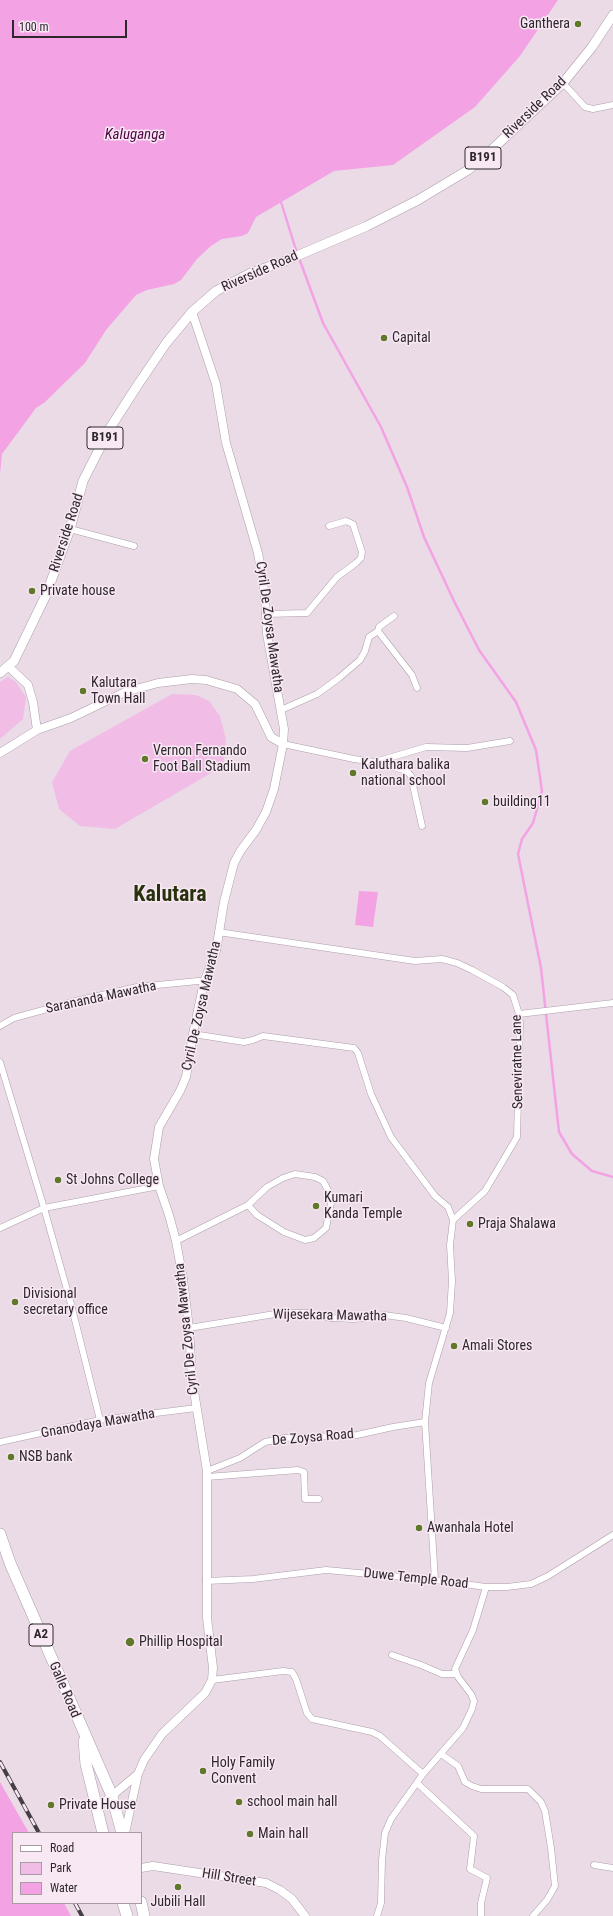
<!DOCTYPE html>
<style>
body{margin:0}
#map{position:relative;width:613px;height:1916px;overflow:hidden;background:#eadbe7;font-family:"Roboto Condensed",sans-serif}
canvas{display:block}
.legend{position:absolute;left:12px;top:1832px;width:130px;height:72px;box-sizing:border-box;background:#f8e8f4;border:1px solid #a79ba4;margin:0;padding:5px 7px;list-style:none;font-size:12px;color:#2e282d}
.legend li{display:flex;align-items:center;gap:8px;height:20px}
.legend b{width:20px;border:1px solid #a79ba4}
.scale{position:absolute;left:12px;top:20px;width:115px;height:18px;box-sizing:border-box;border:2px solid #2e282d;border-top:0;padding-left:5px;font-size:12px;line-height:14px;white-space:nowrap;color:#2e282d;-webkit-text-stroke:3px #f8e8f4;paint-order:stroke}
</style>
<div id="map">
<canvas width="613" height="1916"></canvas>
<ul class="legend">
<li><b style="height:5px;background:#fff"></b>Road</li>
<li><b style="height:11px;background:#f1bde6"></b>Park</li>
<li><b style="height:11px;background:#f3a3e4"></b>Water</li>
</ul>
<div class="scale">100 m</div>
</div>
<script>
const ctx = document.querySelector('canvas').getContext('2d');
ctx.lineJoin = 'round';
function fillPath(path, color) { ctx.fillStyle = color; ctx.fill(path, 'evenodd'); }
const shape = rows => new Path2D(rows.map(r => 'M' + r).join(''));
function trace(path, color, width, dash) { ctx.strokeStyle = color; ctx.lineWidth = width; ctx.lineCap = dash ? 'butt' : 'round'; ctx.setLineDash(dash || []); ctx.stroke(path); }
function write(font, color, halo, rows, align = 'center') {
  ctx.font = font + ' "Roboto Condensed",sans-serif'; ctx.lineWidth = 3; ctx.setLineDash([]); ctx.textBaseline = 'middle'; ctx.strokeStyle = halo; ctx.fillStyle = color; for (const [text, x, y, turn = 0] of rows) {
    ctx.save(); ctx.translate(x, y); ctx.rotate((+turn || 0) * Math.PI / 180); ctx.textAlign = isNaN(turn) ? turn : align; if (halo) ctx.strokeText(text, 0, 0); ctx.fillText(text, 0, 0); ctx.restore();
  }
}
fillPath(shape([
 [8,677,15,681,26,697,23,719,0,739,0,682],
 [172,694,196,695,209,701,220,716,226,739,223,766,115,829,80,826,59,809,52,782,70,751]
]), '#f1bde6');
fillPath(shape([
 [0,0,558,0,520,56,475,107,393,165,334,171,256,217,248,233,242,236,222,239,211,246,197,259,181,280,174,284,147,290,136,295,106,330,85,363,44,403,36,408,2,454,0,474],
 [359,891,378,892,373,927,355,925],
 [0,1782,29,1833,13,1833,13,1903,64,1903,71,1916,0,1916]
]), '#f3a3e4');
trace(shape([
 [281,202,297,253],
 [299,258,323,323,381,427,407,487,424,537,454,601,479,650,516,702,536,750,542,791,533,823,522,839,518,854,541,968,559,1132,572,1154,592,1171,613,1177]
]), '#f3a3e4', 2.5);
const street = shape([
 [563,83,585,107,593,109,613,105],
 [70,529,134,546],
 [266,614,307,613,337,577,356,563,361,558,362,552,353,524,346,521,329,526],
 [394,616,379,627,378,631,412,675,417,688],
 [281,710,317,694,339,678,360,660,365,651,369,637,378,631],
 [283,744,354,759,375,762,426,747,467,748,510,741],
 [376,762,407,771,411,776,422,826],
 [218,932,415,961,442,959,457,963,472,970,503,987,513,995,519,1014,520,1023,517,1137,485,1191,453,1220],
 [519,1014,613,1003],
 [0,1026,14,1018,80,1000,137,987,198,981,204,982],
 [193,1034,244,1042,253,1040,263,1036,354,1048,358,1053,371,1094,391,1137,435,1196,448,1207,453,1220],
 [0,1062,44,1208,71,1304,100,1420],
 [0,1228,44,1208,159,1186],
 [176,1241,248,1205,257,1215,284,1232,305,1240,314,1238,326,1228,331,1203,329,1192,323,1181,315,1177,295,1174,283,1178,267,1187,248,1205],
 [189,1328,281,1313,307,1313,331,1318,354,1319,384,1315,406,1318,446,1328],
 [0,1442,100,1420,196,1408],
 [207,1471,240,1458,265,1442,285,1438,357,1435,393,1427,425,1422],
 [207,1477,298,1470,304,1472,305,1499,319,1499],
 [435,1580,425,1422,429,1383,450,1313,452,1281,450,1245,453,1220],
 [206,1581,253,1579,326,1570,435,1580,486,1587,507,1587,531,1584,548,1576,613,1535],
 [392,1655,421,1665,442,1674,456,1674],
 [212,1680,283,1671,292,1672,296,1679,307,1713,312,1719,372,1732,380,1736,423,1774],
 [441,1754,458,1766,465,1782,472,1786,481,1789,528,1789,541,1802,545,1811,551,1848,555,1886,547,1900,533,1916],
 [417,1783,474,1836,470,1869,487,1878,481,1903,481,1916],
 [594,1865,613,1868],
 [377,1916,381,1903,382,1860,385,1833,391,1819,423,1774,463,1728,472,1709,474,1701,471,1694,458,1677,455,1669,473,1630,486,1587]
]);
const secondary = shape([
 [37,730,71,718,125,692,158,683,192,679,206,680,237,689,255,704,271,737,283,744],
 [0,753,37,730,33,702,28,685,8,666],
 [96,1809,138,1774,144,1760,162,1734,205,1693,212,1680,213,1668,207,1618,207,1471,192,1379,189,1328,183,1279,176,1241,169,1215,159,1186,154,1159,159,1127,180,1091,186,1077,193,1034,204,982,216,951,224,902,234,863,241,850,256,830,266,812,274,789,283,744,284,729,267,634,265,595,258,553,226,443,216,384,192,312],
 [125,1833,138,1774],
 [141,1868,153,1866,266,1883,280,1890,292,1899,305,1916]
]);
const primary = shape([
 [0,673,14,661,46,595,70,529,83,481,110,428,139,383,167,342,192,312,216,291,251,273,285,261,367,226,418,200,468,170,486,155,563,83,592,47,613,15]
]);
const highway = shape([
 [0,1534,10,1563,112,1796,122,1833],
 [84,1741,86,1764,103,1833],
 [141,1902,144,1916],
 [123,1903,127,1916]
]);
trace(street, '#ac9ea9', 7);
trace(secondary, '#ac9ea9', 9);
trace(primary, '#ac9ea9', 10);
trace(highway, '#ac9ea9', 12);
trace(street, '#fff', 6);
trace(secondary, '#fff', 8);
trace(primary, '#fff', 9);
trace(highway, '#fff', 11);
const rail = shape([
 [0,1762,39,1833],
 [75,1903,82,1916]
]);
trace(rail, '#453e44', 4);
trace(rail, '#f8e8f4', 2.5, [8]);
for (const [x, y, r, color] of [
 [578,24,4,"#61782a"],
 [384,338,4,"#61782a"],
 [32,591,4,"#61782a"],
 [83,691,4,"#61782a"],
 [145,759,4,"#61782a"],
 [353,773,4,"#61782a"],
 [485,802,4,"#61782a"],
 [58,1180,4,"#61782a"],
 [316,1206,4,"#61782a"],
 [470,1224,4,"#61782a"],
 [15,1302,4,"#61782a"],
 [454,1346,4,"#61782a"],
 [11,1457,4,"#61782a"],
 [419,1528,4,"#61782a"],
 [130,1642,5,"#61782a"],
 [203,1771,4,"#61782a"],
 [239,1802,4,"#61782a"],
 [51,1805,4,"#61782a"],
 [250,1834,4,"#61782a"],
 [178,1887,4,"#61782a"]
]) { const dot = new Path2D(); dot.arc(x, y, r, 0, 2 * Math.PI); ctx.fillStyle = color; ctx.fill(dot); trace(dot, '#f8e8f4', 1.5); }
for (const [x, y, w] of [
 [483,158,36],
 [105,438,36],
 [41,1635,24]
]) { const box = new Path2D(); box.roundRect(x - w / 2, y - 11, w, 22, 3); ctx.fillStyle = '#f8e8f4'; ctx.fill(box); trace(box, '#2e282d', 1); }
write('bold 13px', '#2e282d', null, [
 ["B191",483,158],
 ["B191",105,438],
 ["A2",41,1635]
]);
write('14px', '#2e282d', '#f8e8f4', [
 ["Ganthera",570,24,"right"],
 ["Capital",392,338],
 ["Private house",40,591],
 ["Kalutara",91,683],
 ["Town Hall",91,699],
 ["Vernon Fernando",153,751],
 ["Foot Ball Stadium",153,767],
 ["Kaluthara balika",361,765],
 ["national school",361,781],
 ["building11",493,802],
 ["St Johns College",66,1180],
 ["Kumari",324,1198],
 ["Kanda Temple",324,1214],
 ["Praja Shalawa",478,1224],
 ["Divisional",23,1294],
 ["secretary office",23,1310],
 ["Amali Stores",462,1346],
 ["NSB bank",19,1457],
 ["Awanhala Hotel",427,1528],
 ["Phillip Hospital",139,1642],
 ["Holy Family",211,1763],
 ["Convent",211,1779],
 ["school main hall",247,1802],
 ["Private House",59,1805],
 ["Main hall",258,1834],
 ["Jubili Hall",178,1902,"center"]
], 'left');
write('14px', '#2e282d', '#f8e8f4', [
 ["Riverside Road",535,108,-44],
 ["Riverside Road",260,272,-24],
 ["Riverside Road",67,533,-72],
 ["Cyril De Zoysa Mawatha",269,627,82],
 ["Sarananda Mawatha",101,998,-12],
 ["Cyril De Zoysa Mawatha",202,1006,-77],
 ["Seneviratne Lane",518,1062,-91],
 ["Wijesekara Mawatha",330,1316,1],
 ["Cyril De Zoysa Mawatha",187,1329,-96],
 ["Gnanodaya Mawatha",98,1424,-10],
 ["De Zoysa Road",313,1438,-5],
 ["Duwe Temple Road",416,1579,6],
 ["Galle Road",64,1690,67],
 ["Hill Street",229,1878,9]
]);
write('italic 15px', '#4d0445', '#f8e8f4', [
 ["Kaluganga",135,135]
]);
write('bold 22px', '#28320d', '#f8e8f4', [
 ["Kalutara",170,895]
]);
</script>
